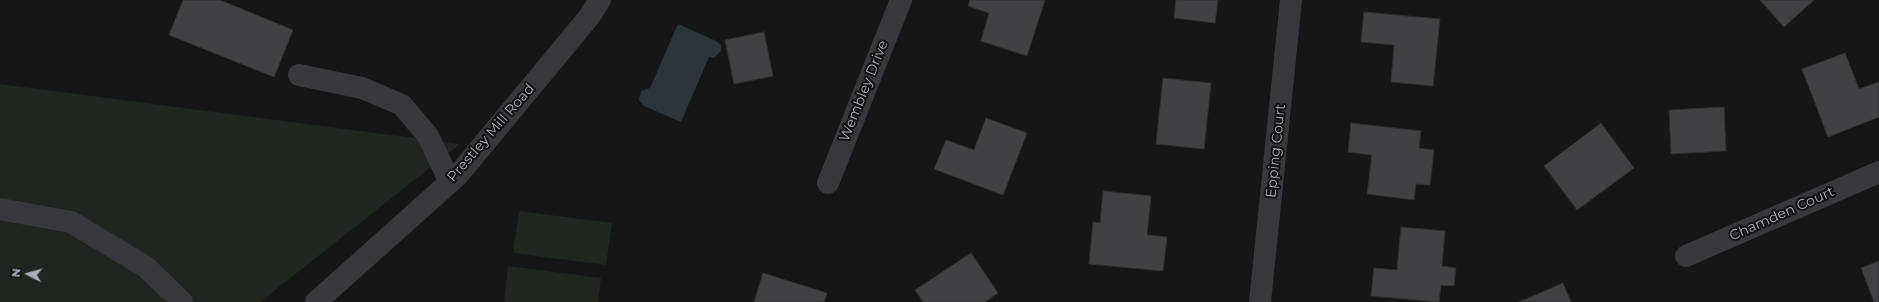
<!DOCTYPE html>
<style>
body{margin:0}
#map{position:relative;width:1879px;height:302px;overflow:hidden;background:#161618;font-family:Montserrat,sans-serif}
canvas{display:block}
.north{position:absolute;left:8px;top:254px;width:40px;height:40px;-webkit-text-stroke:3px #111113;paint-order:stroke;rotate:276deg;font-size:11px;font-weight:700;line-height:16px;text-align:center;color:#a8adb8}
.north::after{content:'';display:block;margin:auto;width:14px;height:18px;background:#a8adb8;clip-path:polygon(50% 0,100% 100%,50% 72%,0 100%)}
</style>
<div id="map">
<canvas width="1879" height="302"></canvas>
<div class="north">N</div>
</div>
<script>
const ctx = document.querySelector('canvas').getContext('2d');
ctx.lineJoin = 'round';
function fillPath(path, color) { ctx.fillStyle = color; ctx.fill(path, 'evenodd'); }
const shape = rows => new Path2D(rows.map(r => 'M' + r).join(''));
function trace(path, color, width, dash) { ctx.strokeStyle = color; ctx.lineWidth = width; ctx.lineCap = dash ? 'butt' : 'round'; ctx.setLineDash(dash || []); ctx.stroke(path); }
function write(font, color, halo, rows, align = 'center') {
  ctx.font = font + ' Montserrat,sans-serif'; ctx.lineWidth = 4; ctx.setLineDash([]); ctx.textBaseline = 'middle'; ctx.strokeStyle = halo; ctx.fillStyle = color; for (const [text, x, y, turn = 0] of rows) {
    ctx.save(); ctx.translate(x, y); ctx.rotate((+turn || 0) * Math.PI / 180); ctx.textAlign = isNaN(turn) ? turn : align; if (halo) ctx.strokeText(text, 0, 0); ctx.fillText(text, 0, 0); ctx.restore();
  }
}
fillPath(shape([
 [0,84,460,144,260,302,0,302],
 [519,211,612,223,606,265,513,253],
 [508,266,601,278,598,302,504,302]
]), '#1e261f');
fillPath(shape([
 [678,24,716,41,721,45,721,51,714,58,709,57,681,122,644,106,639,100,641,91,650,88]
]), '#2c353c');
const building = shape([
 [183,0,220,0,293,30,274,77,169,35,183,0],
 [970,0,1045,0,1027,56,981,41,989,13,968,6,970,0],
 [1176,0,1218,0,1215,23,1174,18,1176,0],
 [1760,0,1814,0,1784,27,1760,0],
 [1364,12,1440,19,1433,86,1391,82,1394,45,1361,42,1364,12],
 [764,32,773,76,734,84,725,40,764,32],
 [1845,53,1859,89,1879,82,1879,117,1828,137,1802,69,1845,53],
 [1163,78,1211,83,1204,149,1156,144,1163,78],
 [1724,107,1726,151,1671,154,1669,110,1724,107],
 [986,118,1027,133,1003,195,934,169,946,140,974,150,986,118],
 [1351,123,1421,131,1419,148,1434,150,1430,185,1416,184,1414,200,1367,194,1372,155,1348,152,1351,123],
 [1601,123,1634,168,1577,210,1544,166,1601,123],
 [1103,191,1151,196,1147,235,1167,237,1163,271,1089,264,1093,222,1100,223,1103,191],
 [1401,227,1445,231,1442,266,1456,268,1454,286,1441,285,1439,302,1371,296,1374,268,1397,270,1401,227],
 [971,253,998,293,985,302,923,302,915,290,971,253],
 [1879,261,1879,302,1874,302,1861,268,1879,261],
 [763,273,827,293,824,302,754,302,763,273],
 [1563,283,1571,302,1519,302,1563,283]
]);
fillPath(building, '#404145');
trace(building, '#303034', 1);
trace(shape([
 [299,75,362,88,402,105,428,136,450,182],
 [828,183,901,0],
 [0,209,71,222,146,267,182,302],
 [1686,256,1879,172],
 [316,302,458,175,589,17,600,0],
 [1260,302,1291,0]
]), '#37383d', 22);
write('14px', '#a8adb8', '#111113', [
 ["Wembley Drive",864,91,-68],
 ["Prestley Mill Road",491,133,-49],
 ["Epping Court",1276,151,-84],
 ["Chamden Court",1782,214,-24]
]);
</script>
